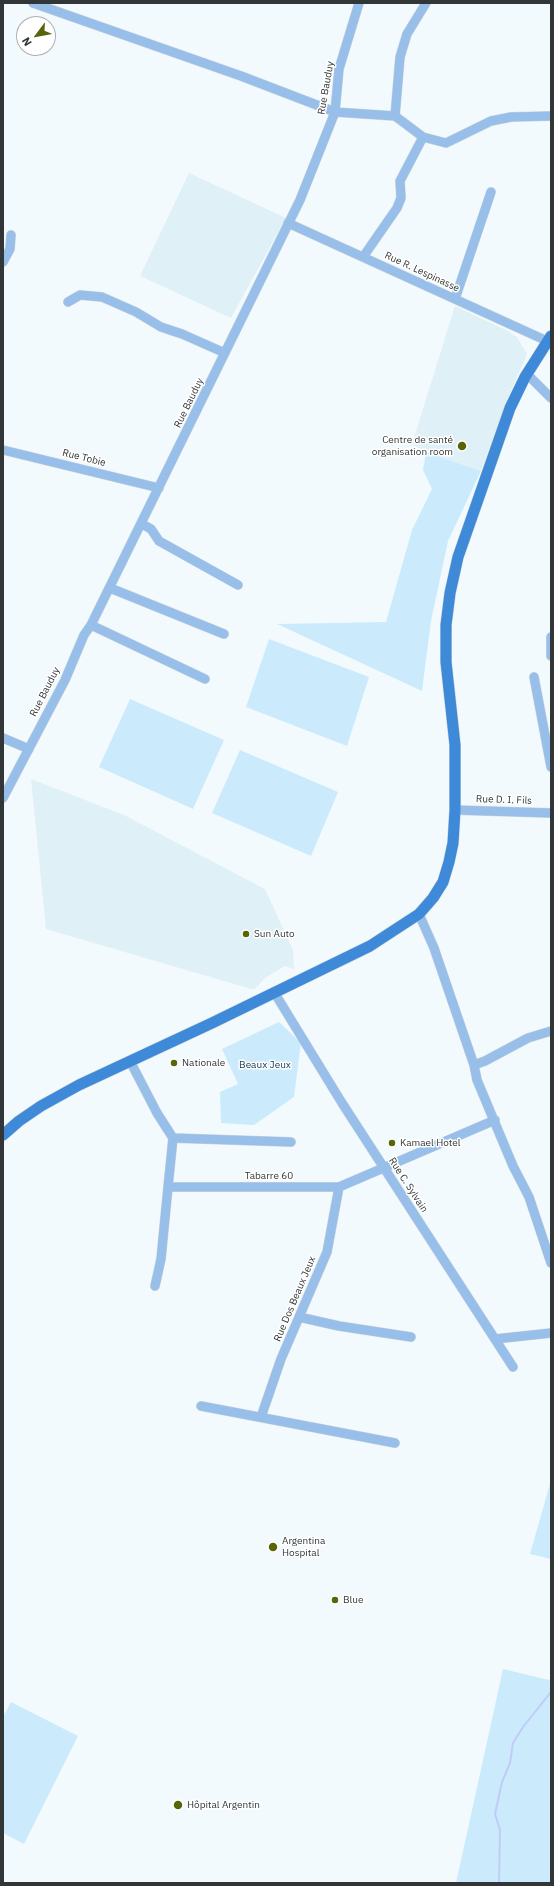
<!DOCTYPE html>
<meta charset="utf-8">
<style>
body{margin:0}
#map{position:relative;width:554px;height:1886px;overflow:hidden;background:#f3fafd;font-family:"IBM Plex Sans",sans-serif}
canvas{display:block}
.frame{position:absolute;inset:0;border:4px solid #333637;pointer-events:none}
.north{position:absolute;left:16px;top:16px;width:40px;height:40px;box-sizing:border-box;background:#fff;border:1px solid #adafaf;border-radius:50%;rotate:238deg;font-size:11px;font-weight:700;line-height:16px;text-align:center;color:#333637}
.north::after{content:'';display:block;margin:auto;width:14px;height:18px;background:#586509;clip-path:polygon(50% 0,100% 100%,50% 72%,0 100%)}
</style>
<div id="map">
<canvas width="554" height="1886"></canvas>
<div class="frame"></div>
<div class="north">N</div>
</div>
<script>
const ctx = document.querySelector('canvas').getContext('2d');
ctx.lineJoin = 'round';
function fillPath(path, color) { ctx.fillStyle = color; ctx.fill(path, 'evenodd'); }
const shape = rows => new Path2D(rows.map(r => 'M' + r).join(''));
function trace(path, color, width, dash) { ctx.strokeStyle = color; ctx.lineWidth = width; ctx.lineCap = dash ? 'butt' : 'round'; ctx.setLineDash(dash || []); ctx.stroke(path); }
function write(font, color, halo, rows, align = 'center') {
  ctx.font = font + ' "IBM Plex Sans",sans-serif'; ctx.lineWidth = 3; ctx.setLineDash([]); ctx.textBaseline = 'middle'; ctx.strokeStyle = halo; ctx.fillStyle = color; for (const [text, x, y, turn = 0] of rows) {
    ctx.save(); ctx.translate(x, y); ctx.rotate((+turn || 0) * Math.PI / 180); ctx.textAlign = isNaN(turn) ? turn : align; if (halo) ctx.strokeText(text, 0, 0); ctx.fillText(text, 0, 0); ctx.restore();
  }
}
fillPath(shape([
 [189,173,286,218,231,318,140,276],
 [455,306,508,331,517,337,527,354,507,400,481,471,426,452,412,444],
 [31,779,124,815,265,889,293,950,294,969,285,966,265,978,255,989,251,989,46,929]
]), '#e0f0f7');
fillPath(shape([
 [426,452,481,471,448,541,431,621,422,691,277,624,386,622,412,530,432,489,423,470],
 [269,639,369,677,347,746,246,707],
 [130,699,224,740,193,809,99,767],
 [240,750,338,792,311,856,212,813],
 [279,1022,301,1043,294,1097,254,1125,221,1123,220,1092,238,1084,222,1049],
 [551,1480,551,1559,530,1554],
 [503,1669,549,1680,551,1678,551,1883,456,1883],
 [11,1702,78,1736,24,1844,3,1833,3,1717]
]), '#cbebfc');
trace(shape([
 [499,1883,500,1830,495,1814,502,1782,510,1763,513,1743,523,1727,551,1692]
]), '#c0ccf8', 2);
const minor = shape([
 [33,3,241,76,335,112,395,116,423,137,446,143,491,121,511,117,551,116],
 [395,116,400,57,407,34,426,3],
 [288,223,547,341],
 [363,257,397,208,401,198,400,181,423,137],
 [3,262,10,249,11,235],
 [455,299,491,192],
 [68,302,80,295,102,297,136,312,161,327,182,334,225,353],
 [527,374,551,398],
 [3,450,159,488],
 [142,524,151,529,159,541,238,585],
 [110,588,224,634],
 [91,625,205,679],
 [551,637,551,656],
 [534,677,551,767],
 [3,738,29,749],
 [3,798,65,680,84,635,91,625,300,200,335,112,339,69,359,3],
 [455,810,551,813],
 [419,914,434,948,474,1065,477,1080,513,1166,529,1197,551,1263],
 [274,992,342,1103,513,1367],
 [130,1061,157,1113,173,1138,168,1187,339,1187,495,1120],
 [474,1065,485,1061,528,1038,551,1031],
 [173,1138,291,1142],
 [155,1286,161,1259,168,1187],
 [299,1317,339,1326,411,1337],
 [495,1339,551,1333],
 [201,1406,395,1443],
 [261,1417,281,1359,327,1252,339,1187]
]);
const major = shape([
 [3,1135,19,1121,41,1106,79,1085,212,1023,370,946,419,914,433,898,443,882,449,862,453,843,455,810,455,745,446,662,446,625,450,593,458,557,510,408,525,377,551,336]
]);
trace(minor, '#d0d7d9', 10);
trace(major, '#d0d7d9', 12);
trace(minor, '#98bfea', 9);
trace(major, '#3e8ad8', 11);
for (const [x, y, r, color] of [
 [462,446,5,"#586509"],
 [246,934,4,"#586509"],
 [174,1063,4,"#586509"],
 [392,1143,4,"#586509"],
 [273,1547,5,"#586509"],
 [335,1600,4,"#586509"],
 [178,1805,5,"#586509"]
]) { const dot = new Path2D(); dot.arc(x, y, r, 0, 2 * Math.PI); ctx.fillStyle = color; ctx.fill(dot); trace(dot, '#fff', 1.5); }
write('10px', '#333637', '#fff', [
 ["Rue Bauduy",326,88,-80],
 ["Rue R. Lespinasse",422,272,25],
 ["Rue Bauduy",189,403,-64],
 ["Rue Tobie",84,458,14],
 ["Rue Bauduy",45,692,-63],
 ["Rue D. I. Fils",504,800,2],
 ["Tabarre 60",269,1176],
 ["Rue C. Sylvain",408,1185,57],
 ["Rue Dos Beaux Jeux",295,1299,-67]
]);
write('10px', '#333637', '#fff', [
 ["Centre de santé",453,440,"right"],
 ["organisation room",453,452,"right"],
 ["Sun Auto",254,934],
 ["Nationale",182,1063],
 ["Kamael Hotel",400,1143],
 ["Argentina",282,1541],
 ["Hospital",282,1553],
 ["Blue",343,1600],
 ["Hôpital Argentin",187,1805]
], 'left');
write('10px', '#113a4c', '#fff', [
 ["Beaux Jeux",265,1065]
]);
</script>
